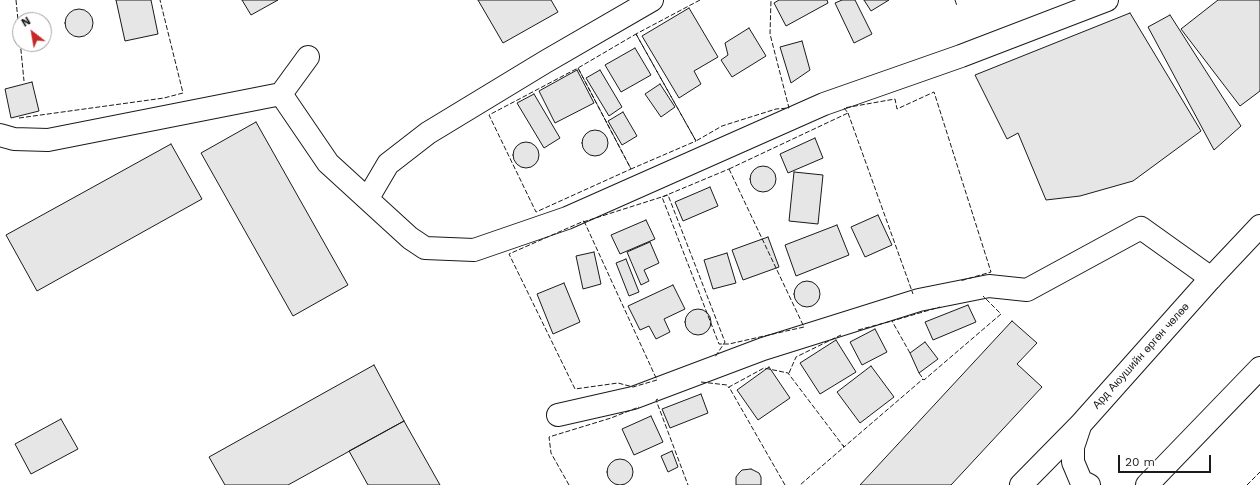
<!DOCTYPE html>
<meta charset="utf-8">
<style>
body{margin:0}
#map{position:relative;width:1260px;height:485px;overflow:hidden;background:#fff;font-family:"Work Sans",sans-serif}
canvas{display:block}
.north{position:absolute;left:12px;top:12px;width:40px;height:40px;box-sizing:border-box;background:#fff;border:1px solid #a3a3a3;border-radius:50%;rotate:329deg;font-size:11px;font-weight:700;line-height:16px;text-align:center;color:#1a1a1a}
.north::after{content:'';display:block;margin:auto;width:14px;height:18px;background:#c62828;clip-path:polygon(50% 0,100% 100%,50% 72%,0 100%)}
.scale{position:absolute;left:1118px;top:455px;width:93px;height:18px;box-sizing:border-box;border:2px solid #1a1a1a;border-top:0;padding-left:5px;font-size:12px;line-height:14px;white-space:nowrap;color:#1a1a1a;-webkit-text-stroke:3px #fff;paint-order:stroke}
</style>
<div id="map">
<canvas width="1260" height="485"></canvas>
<div class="north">N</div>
<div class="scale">20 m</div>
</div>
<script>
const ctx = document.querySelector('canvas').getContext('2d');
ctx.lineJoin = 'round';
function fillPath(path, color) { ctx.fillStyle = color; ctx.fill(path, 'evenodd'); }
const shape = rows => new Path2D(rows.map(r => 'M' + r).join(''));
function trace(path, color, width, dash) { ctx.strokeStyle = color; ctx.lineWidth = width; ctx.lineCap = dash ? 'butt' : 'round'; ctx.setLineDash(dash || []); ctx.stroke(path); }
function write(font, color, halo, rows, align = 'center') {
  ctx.font = font + ' "Work Sans",sans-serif'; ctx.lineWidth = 3; ctx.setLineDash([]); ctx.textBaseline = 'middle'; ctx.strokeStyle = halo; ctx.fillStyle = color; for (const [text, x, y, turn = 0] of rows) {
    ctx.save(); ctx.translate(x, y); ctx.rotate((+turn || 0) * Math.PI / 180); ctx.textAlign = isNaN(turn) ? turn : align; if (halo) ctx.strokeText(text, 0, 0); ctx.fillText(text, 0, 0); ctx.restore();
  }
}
const building = shape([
 [116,0,151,0,158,34,125,41,116,0],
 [242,0,278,0,251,15,242,0],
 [478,0,551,0,558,12,503,43,478,0],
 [779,0,827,0,828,3,786,26,774,3,779,0],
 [842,0,855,0,872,34,854,43,835,3,842,0],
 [864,0,889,0,871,11,864,0],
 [1218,0,1260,0,1260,91,1240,106,1181,29,1218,0],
 [689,8,718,57,694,71,701,84,679,98,642,36,689,8],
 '65 23a14 14 0 1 1 28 0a14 14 0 1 1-28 0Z',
 [1130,13,1201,131,1133,181,1080,196,1046,200,1018,133,1007,139,975,75,1130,13],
 [1170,15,1241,126,1214,150,1148,27,1170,15],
 [749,28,766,56,732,77,721,60,728,55,725,43,749,28],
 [802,41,810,70,791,83,780,47,802,41],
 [635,48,651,75,621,92,605,65,635,48],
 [577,70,594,103,555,123,539,91,577,70],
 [600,70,622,107,609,116,586,78,600,70],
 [32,82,39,111,11,118,5,89,32,82],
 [660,84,675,107,661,117,645,94,660,84],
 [534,94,560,138,544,148,517,103,534,94],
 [623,112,637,136,622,145,608,121,623,112],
 [256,122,348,285,293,316,201,153,256,122],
 '582 143a13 13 0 1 1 26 0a13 13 0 1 1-26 0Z',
 [815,138,823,158,788,173,780,154,815,138],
 '513 155a13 13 0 1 1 26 0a13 13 0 1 1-26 0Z',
 [171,144,202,199,37,291,6,235,171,144],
 '750 179a13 13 0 1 1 26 0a13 13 0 1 1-26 0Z',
 [794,172,823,175,818,224,789,221,794,172],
 [710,187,718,206,683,221,675,202,710,187],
 [878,215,892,245,865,257,851,227,878,215],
 [646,220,655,239,620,254,611,235,646,220],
 [837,225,849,255,796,276,785,245,837,225],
 [768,237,779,267,743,280,732,250,768,237],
 [650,242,659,263,644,270,649,281,641,285,627,252,650,242],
 [594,252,601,284,583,289,576,256,594,252],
 [727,253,736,283,713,289,704,260,727,253],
 [626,259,639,292,629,296,616,263,626,259],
 '794 294a13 13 0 1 1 26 0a13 13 0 1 1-26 0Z',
 [564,283,580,322,553,334,537,294,564,283],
 [673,285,685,309,664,319,670,332,656,339,649,326,640,330,628,306,673,285],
 [968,305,976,322,933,340,925,322,968,305],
 '685 322a13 13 0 1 1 26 0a13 13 0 1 1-26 0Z',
 [1012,321,1037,343,1017,364,1042,387,951,485,860,485,1012,321],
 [875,329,887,352,862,365,850,342,875,329],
 [836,340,856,372,820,394,800,363,836,340],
 [925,342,938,359,919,373,910,353,925,342],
 [374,365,404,421,288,485,225,485,209,457,374,365],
 [871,366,894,397,860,423,837,392,871,366],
 [769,367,790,398,758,420,737,390,769,367],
 [701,394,708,413,670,428,662,409,701,394],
 [651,416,663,442,634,455,622,429,651,416],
 [61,419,78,449,31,474,15,444,61,419],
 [404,421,440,485,368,485,349,451,404,421],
 [672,451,678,467,668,472,661,456,672,451],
 '607 472a13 13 0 1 1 26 0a13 13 0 1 1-26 0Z',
 [751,469,759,473,761,477,761,485,736,485,736,477,739,473,742,470,751,469]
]);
fillPath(building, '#e6e6e6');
trace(building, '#1a1a1a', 1);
const minor = shape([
 [281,94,308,57],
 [0,135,14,139,48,140,281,94,328,163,410,238,425,248,474,250,567,218,824,104,961,56,1107,0],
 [368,198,388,164,428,133,545,62,652,0],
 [558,415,633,398,763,349,919,300,989,286,1027,290,1141,228,1211,278]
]);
const major = shape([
 [1080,426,1073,447,1073,462,1081,481,1089,485],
 [1021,485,1080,425,1211,278,1260,226],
 [1147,485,1260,368]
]);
trace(minor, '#1a1a1a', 24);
trace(major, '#1a1a1a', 24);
trace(minor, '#fff', 22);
trace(major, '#fff', 22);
trace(shape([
 [16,0,24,81],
 [700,0,636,34,696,141,722,126,776,109,789,108,770,34,771,0],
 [955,0,957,6],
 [636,34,696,141,631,169,578,68,636,34],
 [578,68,631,169,536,212,489,115,578,68],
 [848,113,913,294],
 [19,118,164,98,183,93,160,0],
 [729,169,848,113,844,108,895,99,897,109,934,92,991,272,960,281],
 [729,169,804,327,729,344,719,344,662,197,729,169],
 [584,221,657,380,633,387,618,383,575,389,509,254,584,221],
 [583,222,668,195,725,342,715,357],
 [858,330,892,321],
 [910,353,892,321,940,307],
 [789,373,796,357,841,335],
 [919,373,924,380,1001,314,983,296],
 [701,382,727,385,729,388],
 [658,399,656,400,688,485],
 [843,445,844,447,923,379],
 [569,485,551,453,549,437,611,418,639,407],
 [785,485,729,387,764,368,788,373,844,447,800,485],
 [1247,485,1260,472]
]), '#1a1a1a', 1, [5, 2]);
write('11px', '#1a1a1a', '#fff', [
 ["Ард Аюушийн өргөн чөлөө",1141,356,-48]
]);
</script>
